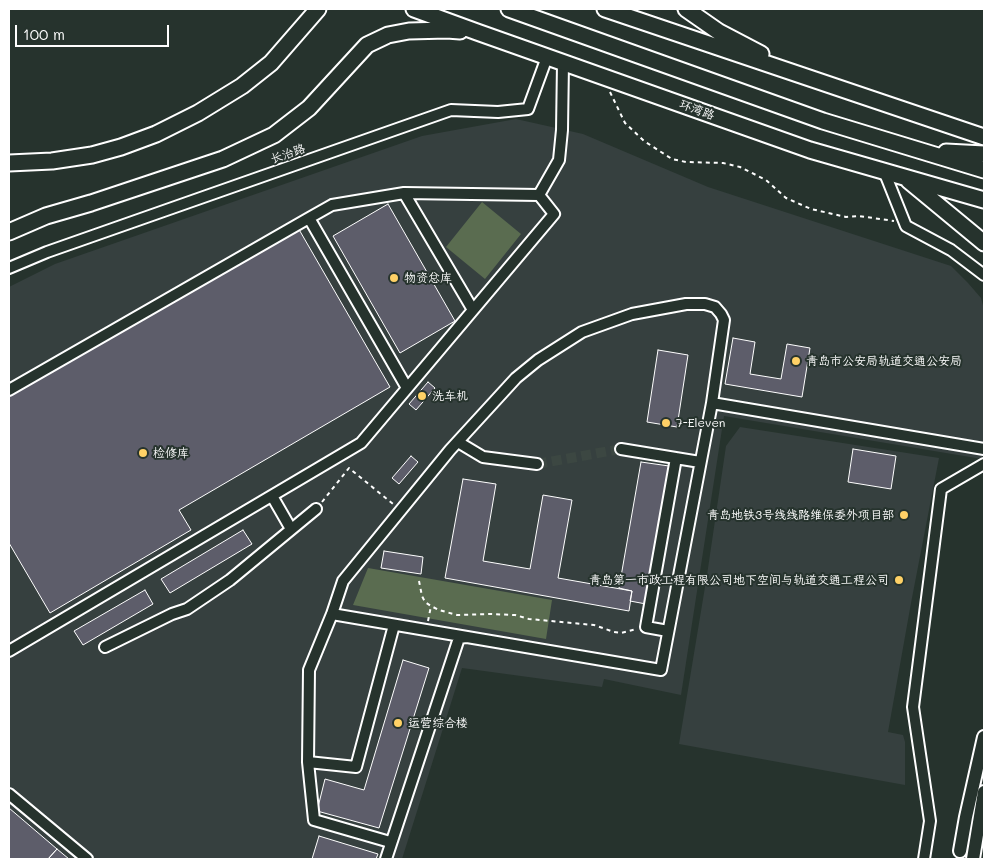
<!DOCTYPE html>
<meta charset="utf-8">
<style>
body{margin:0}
#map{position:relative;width:993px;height:868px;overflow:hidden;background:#26332d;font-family:Mali,sans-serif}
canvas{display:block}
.frame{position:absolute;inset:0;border:10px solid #fff;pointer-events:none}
.scale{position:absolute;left:15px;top:25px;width:154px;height:22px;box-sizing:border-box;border:2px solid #fff;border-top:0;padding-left:6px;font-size:15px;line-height:18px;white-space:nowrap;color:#fff;-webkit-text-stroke:4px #26332d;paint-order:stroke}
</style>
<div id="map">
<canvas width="993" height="868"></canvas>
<div class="frame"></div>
<div class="scale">100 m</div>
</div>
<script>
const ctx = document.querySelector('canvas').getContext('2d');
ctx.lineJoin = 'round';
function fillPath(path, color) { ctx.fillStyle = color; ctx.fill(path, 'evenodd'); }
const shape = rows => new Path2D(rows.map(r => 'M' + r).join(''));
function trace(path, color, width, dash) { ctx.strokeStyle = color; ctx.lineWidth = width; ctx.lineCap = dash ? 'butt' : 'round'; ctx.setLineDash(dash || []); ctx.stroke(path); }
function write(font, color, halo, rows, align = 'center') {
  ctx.font = font + ' Mali,"LXGW WenKai TC",sans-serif'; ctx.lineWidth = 4; ctx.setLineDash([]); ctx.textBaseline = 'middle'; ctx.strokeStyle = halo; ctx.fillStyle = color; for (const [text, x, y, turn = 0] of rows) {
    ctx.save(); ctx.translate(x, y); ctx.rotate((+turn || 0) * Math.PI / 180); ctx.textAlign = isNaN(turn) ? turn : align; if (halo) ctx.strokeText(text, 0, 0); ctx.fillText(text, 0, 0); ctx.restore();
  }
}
fillPath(shape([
 [516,119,583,134,708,187,951,266,968,283,981,298,984,309,984,446,982,459,724,416,681,695,604,679,602,687,462,668,402,859,9,859,9,287,55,264,422,136],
 [740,427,939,458,911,603,888,732,903,735,905,742,905,785,679,744,707,575,726,446]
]), '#36403f');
fillPath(shape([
 [482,202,521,234,485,279,446,247],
 [368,568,552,600,546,639,353,605]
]), '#5a6c50');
const building = shape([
 [388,204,455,321,400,353,333,236,388,204],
 [297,226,390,387,179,510,191,530,50,613,9,543,9,396,297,226],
 [733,338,755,342,750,374,781,379,787,344,810,348,802,397,725,384,733,338],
 [658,350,688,355,677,427,647,422,658,350],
 [428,382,435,388,416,410,409,404,428,382],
 [853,449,896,456,891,489,848,482,853,449],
 [411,456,418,462,399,484,392,478,411,456],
 [641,462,669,466,646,604,630,601,632,591,619,588,641,462],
 [463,479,496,484,483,561,530,569,543,495,572,500,558,578,632,591,629,611,445,578,463,479],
 [243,530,252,544,170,593,161,579,243,530],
 [384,551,423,557,421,574,381,568,384,551],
 [145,590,153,604,83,645,74,631,145,590],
 [403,660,429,668,379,828,317,811,325,779,364,790,403,660],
 [9,808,57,849,48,859,9,859,9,808],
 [319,836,378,854,376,859,312,859,319,836],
 [57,849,69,859,48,859,57,849]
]);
fillPath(building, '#5d5d6a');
trace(building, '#fff', 1);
trace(shape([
 [537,464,621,449]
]), '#3c4742', 10, [10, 5]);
const minor = shape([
 [884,171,906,226,951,250,984,275],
 [404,193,473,310],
 [309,218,407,388],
 [9,268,47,252,451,110,498,112,528,109,547,57],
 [9,390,309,218,332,205,404,193,539,195],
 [458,442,483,457,537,464],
 [621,449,700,462],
 [272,496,291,529],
 [332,614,661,670,712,403,984,449],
 [668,631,646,627,676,458],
 [105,647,172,614,187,609,230,580,316,509],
 [9,651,361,443,554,214,539,195,559,160,562,130,563,63],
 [308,762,309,670,332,614,343,581,450,450,516,378,538,360,582,332,632,314,686,304,705,304,715,307,721,314,724,320,712,403],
 [9,794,87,859],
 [390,842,314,820,308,762,356,767,394,625],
 [386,859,459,638,466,637],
 [924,859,930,821,913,707,941,489,984,464]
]);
const major = shape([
 [960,851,966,817,984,737],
 [973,859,984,792]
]);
const highway = shape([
 [414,9,477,32,810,150,984,200],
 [509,9,823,121,984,170],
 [605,9,984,137],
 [686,9,719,32,761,54],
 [946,152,984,154],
 [9,163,52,161,92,155,121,147,156,134,198,113,242,86,271,63,318,9],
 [909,181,984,243],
 [9,232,46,216,91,203,223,159,274,135,309,108,367,45,388,35,409,31,447,30,460,31]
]);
trace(minor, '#fff', 14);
trace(major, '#fff', 16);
trace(highway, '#fff', 19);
trace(shape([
 [610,92,625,123,644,141,672,159,686,162,723,163,740,167,766,180,786,198,811,209,846,217,859,216,894,221],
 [322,502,349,468,393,504],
 [419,581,422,596,425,602,431,606,439,610,457,615,491,614,515,615,529,619,594,625,614,632,621,633,637,629],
 [428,621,431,606]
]), '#fff', 2, [4, 4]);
trace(minor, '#26332d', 10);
trace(major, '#26332d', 12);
trace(highway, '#26332d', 15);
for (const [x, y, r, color] of [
 [394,278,5,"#ffd166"],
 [796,361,5,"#ffd166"],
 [422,396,5,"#ffd166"],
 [666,423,5,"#ffd166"],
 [143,453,5,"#ffd166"],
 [904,515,5,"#ffd166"],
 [899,580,5,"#ffd166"],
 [398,723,5,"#ffd166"]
]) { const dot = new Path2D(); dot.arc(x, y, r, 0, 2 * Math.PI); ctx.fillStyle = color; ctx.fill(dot); trace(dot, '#26332d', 2); }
write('12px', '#fff', '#26332d', [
 ["环湾路",697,110,20],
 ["长治路",288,154,-19]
]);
write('12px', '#fff', '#26332d', [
 ["物资总库",404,278],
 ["青岛市公安局轨道交通公安局",806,361],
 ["洗车机",432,396],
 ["7-Eleven",676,423],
 ["检修库",153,453],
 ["青岛地铁3号线线路维保委外项目部",894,515,"right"],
 ["青岛第一市政工程有限公司地下空间与轨道交通工程公司",889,580,"right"],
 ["运营综合楼",408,723]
], 'left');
</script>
